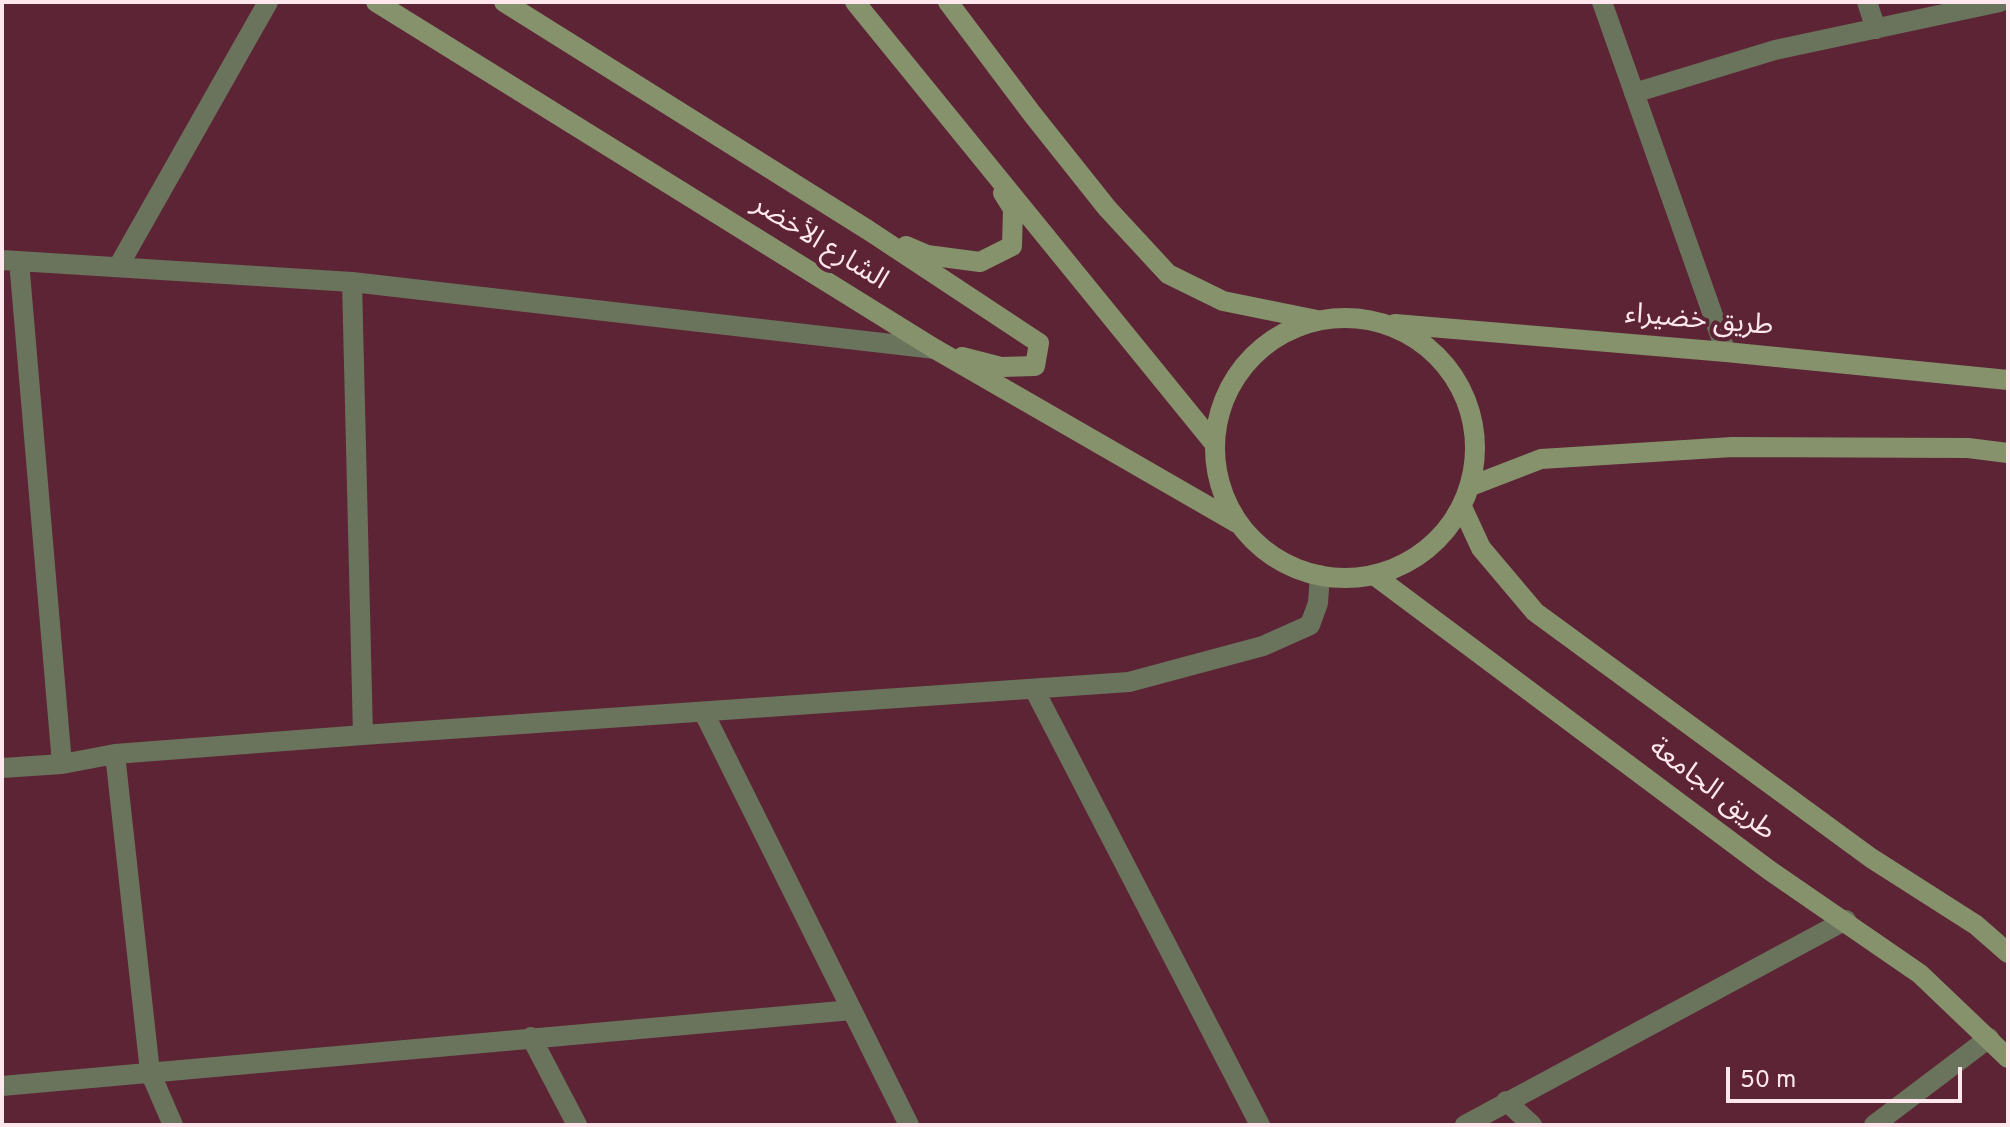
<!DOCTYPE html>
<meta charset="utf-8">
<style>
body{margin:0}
#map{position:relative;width:2010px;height:1127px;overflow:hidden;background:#5c2435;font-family:Overpass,sans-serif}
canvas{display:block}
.frame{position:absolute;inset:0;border:4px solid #ffe8ed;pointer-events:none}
.scale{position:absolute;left:1726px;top:1067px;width:236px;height:36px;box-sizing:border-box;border:4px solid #ffe8ed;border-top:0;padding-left:10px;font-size:24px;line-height:28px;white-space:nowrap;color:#ffe8ed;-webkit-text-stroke:6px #5c2435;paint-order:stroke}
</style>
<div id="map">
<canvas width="2010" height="1127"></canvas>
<div class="frame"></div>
<div class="scale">50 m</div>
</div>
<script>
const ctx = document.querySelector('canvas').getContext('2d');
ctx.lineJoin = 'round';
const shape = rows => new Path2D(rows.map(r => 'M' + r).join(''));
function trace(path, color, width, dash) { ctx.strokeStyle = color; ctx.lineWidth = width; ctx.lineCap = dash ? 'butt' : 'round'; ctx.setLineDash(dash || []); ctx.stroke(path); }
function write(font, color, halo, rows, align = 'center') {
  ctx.font = font + ' Overpass,"Noto Sans Arabic",sans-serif'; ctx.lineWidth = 8; ctx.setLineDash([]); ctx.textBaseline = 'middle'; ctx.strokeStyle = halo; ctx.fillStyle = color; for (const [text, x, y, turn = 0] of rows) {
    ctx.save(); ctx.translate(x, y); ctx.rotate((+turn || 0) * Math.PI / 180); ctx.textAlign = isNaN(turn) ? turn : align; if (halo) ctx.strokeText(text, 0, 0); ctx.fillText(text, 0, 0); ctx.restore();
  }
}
trace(shape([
 [1602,2,1726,352],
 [1867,2,1876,29],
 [1634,93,1775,50,2000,2],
 [2,260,352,282,935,349],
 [19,261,62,764],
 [118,267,268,2],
 [352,282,363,735],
 [1034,689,1260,1125],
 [704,713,909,1125],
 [115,754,150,1072,173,1125],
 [2,768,62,764,115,754,363,735,1129,682,1263,646,1310,625,1318,603,1320,575],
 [531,1037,577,1125],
 [2,1086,852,1010],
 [1506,1101,1532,1125],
 [1465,1125,1846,920],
 [1874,1125,1989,1038]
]), '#6a735b', 20);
trace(shape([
 [376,2,935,349,1237,523],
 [504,2,868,230,1039,343,1035,366,1001,367,962,357],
 [855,2,1213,442],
 [948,2,1033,115,1107,208,1168,274,1223,301,1317,320],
 [906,246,927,255,980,262,1012,246,1013,209,1003,193],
 '1215 448a130 130 0 1 1 260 0a130 130 0 1 1-260 0Z',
 [1395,324,1726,352,2008,380],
 [1471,486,1541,459,1732,447,1968,448,2008,453],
 [1462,507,1481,548,1535,612,1871,858,1976,925,2008,953],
 [1374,575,1769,870,1920,974,2008,1058]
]), '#85926c', 20);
write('28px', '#ffe8ed', '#5c2435', [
 ["الشارع الأخضر",819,244,32],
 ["طريق خضيراء",1699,322,5],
 ["طريق الجامعة",1711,791,37]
]);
</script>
